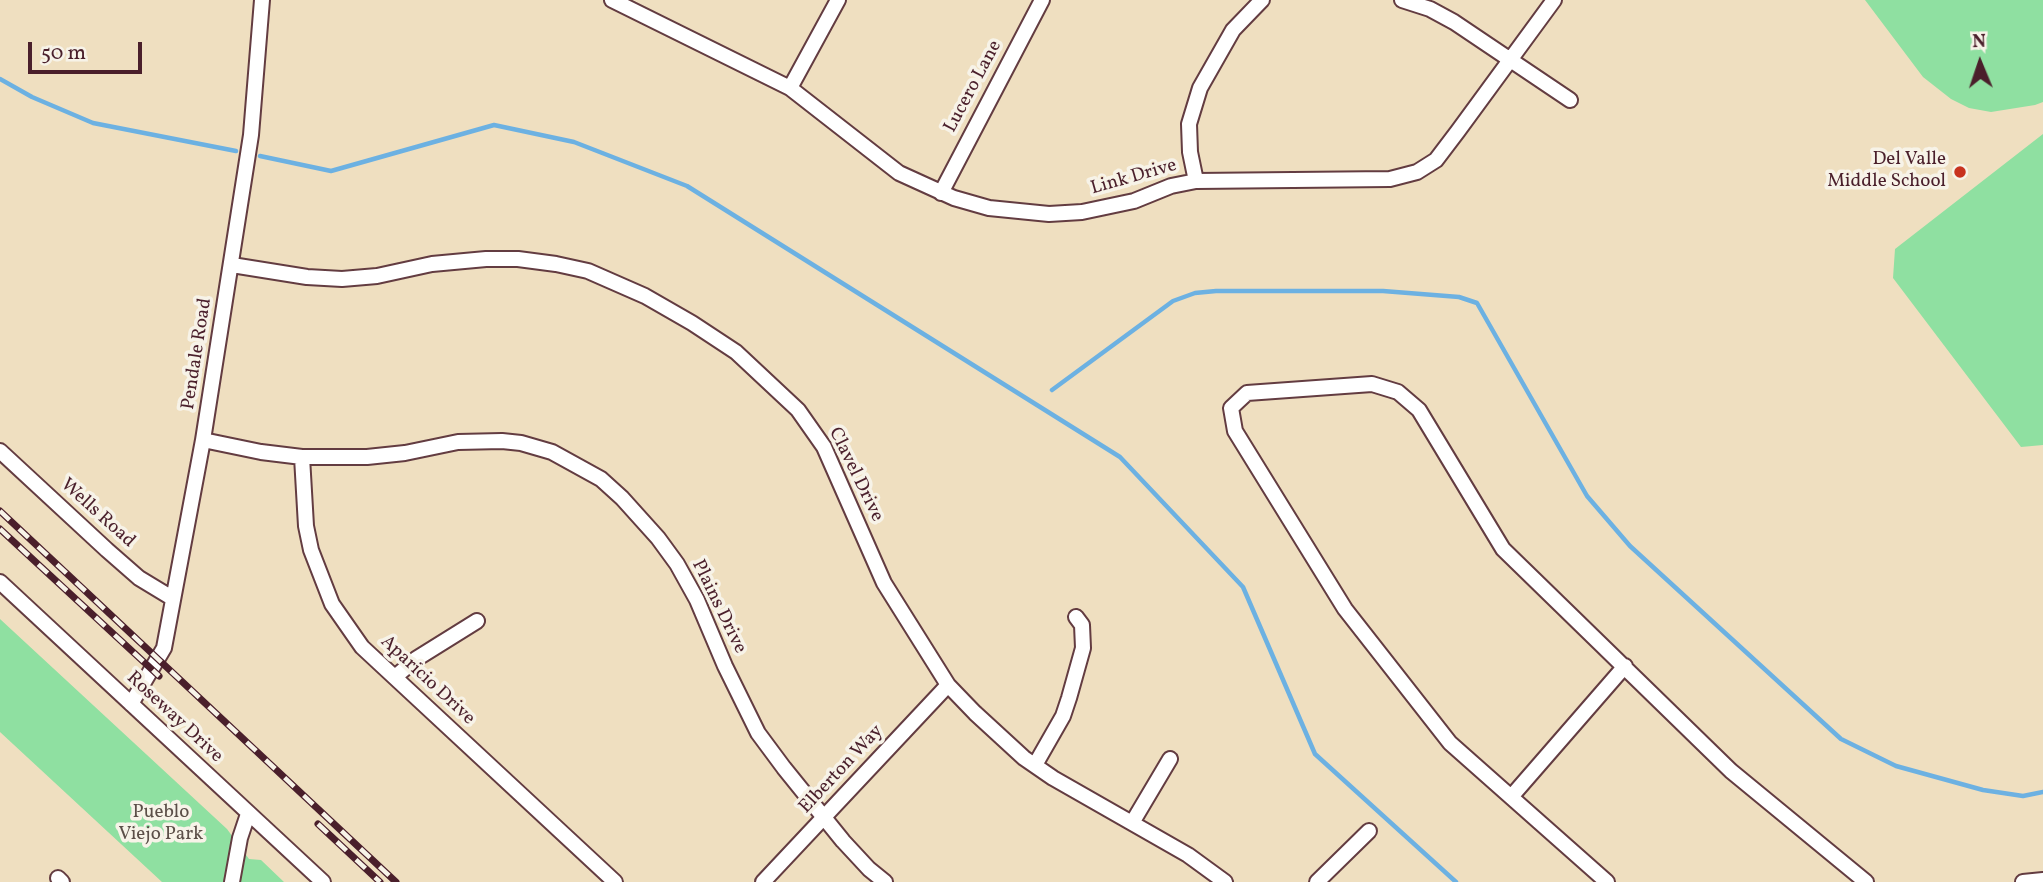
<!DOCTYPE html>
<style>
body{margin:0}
#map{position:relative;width:2043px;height:882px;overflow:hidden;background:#efdfc0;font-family:Vollkorn,serif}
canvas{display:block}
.north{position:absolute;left:1945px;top:28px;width:70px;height:70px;-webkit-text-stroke:5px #f7f3e8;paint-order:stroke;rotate:358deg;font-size:19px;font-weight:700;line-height:28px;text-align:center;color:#4a1f2b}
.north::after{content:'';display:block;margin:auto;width:24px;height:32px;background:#4a1f2b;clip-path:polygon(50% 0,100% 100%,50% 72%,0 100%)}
.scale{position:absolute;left:28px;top:42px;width:114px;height:32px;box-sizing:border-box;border:4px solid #4a1f2b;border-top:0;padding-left:9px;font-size:21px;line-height:24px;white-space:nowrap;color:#4a1f2b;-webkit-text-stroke:5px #f7f3e8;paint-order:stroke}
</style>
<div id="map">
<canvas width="2043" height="882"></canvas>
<div class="north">N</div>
<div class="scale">50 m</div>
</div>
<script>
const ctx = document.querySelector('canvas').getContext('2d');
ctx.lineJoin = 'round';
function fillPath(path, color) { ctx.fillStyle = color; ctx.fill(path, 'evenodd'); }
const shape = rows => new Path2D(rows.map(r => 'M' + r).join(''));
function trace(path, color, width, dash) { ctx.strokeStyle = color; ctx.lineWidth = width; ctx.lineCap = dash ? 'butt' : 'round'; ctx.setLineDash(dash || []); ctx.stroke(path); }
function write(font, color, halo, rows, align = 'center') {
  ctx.font = font + ' Vollkorn,serif'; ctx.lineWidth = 7; ctx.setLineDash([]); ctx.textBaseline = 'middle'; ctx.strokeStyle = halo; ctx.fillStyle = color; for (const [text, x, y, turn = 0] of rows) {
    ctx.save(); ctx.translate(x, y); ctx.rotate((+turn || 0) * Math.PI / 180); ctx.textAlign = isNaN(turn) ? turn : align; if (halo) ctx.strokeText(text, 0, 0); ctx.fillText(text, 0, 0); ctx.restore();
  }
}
fillPath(shape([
 [1865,0,2043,0,2043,102,2035,105,1991,112,1969,108,1951,99,1923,77],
 [2043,134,2043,445,2021,447,1893,278,1895,249],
 [0,619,227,829,249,859,261,860,284,882,162,882,0,732]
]), '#8fe0a1');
trace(shape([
 [0,79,32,97,93,123,236,151],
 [260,156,331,171,494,125,574,142,687,186,1120,457,1243,587,1315,754,1456,882],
 [1052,390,1173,301,1195,293,1216,291,1383,291,1459,297,1477,303,1587,496,1630,546,1841,739,1896,766,1983,790,2023,796,2043,792]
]), '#6cb1e2', 4.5);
const minor = shape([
 [612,0,790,88,899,173,954,198,989,208,1049,214,1082,212,1134,201,1171,186,1196,181,1390,179,1417,172,1436,160,1458,131,1554,0],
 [1402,0,1430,9,1454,22,1570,100],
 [790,88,838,0],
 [1196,181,1190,152,1189,124,1200,88,1233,30,1262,0],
 [941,193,1042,0],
 [232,265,307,277,342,279,377,276,432,264,486,259,518,259,556,264,588,271,645,296,692,323,736,352,798,410,824,447,884,583,948,685,975,713,1024,758,1053,778,1188,855,1225,882],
 [203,440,261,452,302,457,367,457,405,453,458,442,502,441,521,443,552,452,601,479,622,498,658,538,677,564,697,600,725,666,758,733,784,768,843,841,869,869,885,882],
 [0,451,107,550,139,578,172,598],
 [302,457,306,526,311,550,332,604,362,647,615,882],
 [0,582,323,882],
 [395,677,416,659,477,621],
 [131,704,164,648,203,440,251,135,262,0],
 [1035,765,1063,716,1069,698,1083,648,1082,625,1076,617],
 [1511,797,1625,666],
 [1132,823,1170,759],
 [58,878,62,882],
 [232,882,240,838,248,814],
 [763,882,948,685],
 [1317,882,1369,831],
 [1607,882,1450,743,1345,609,1235,431,1231,408,1247,393,1372,384,1398,392,1419,410,1503,549,1731,771,1866,882],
 [2023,882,2043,880]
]);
trace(minor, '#633c41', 18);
trace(minor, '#fff', 14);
const rail = shape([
 [0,511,396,882],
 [0,529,159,676],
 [318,824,380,882]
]);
trace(rail, '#4a1f2b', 7);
trace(rail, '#f7f3e8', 4.5, [13]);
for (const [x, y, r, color] of [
 [1960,172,7,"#c8321e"]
]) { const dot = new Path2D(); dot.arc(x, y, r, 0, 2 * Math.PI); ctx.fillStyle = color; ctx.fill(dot); trace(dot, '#f7f3e8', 2.5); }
write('19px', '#4a1f2b', '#f7f3e8', [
 ["Lucero Lane",974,87,-62],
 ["Link Drive",1134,178,-16],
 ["Pendale Road",198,354,-81],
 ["Clavel Drive",855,475,64],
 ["Wells Road",97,514,42],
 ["Plains Drive",718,607,64],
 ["Aparicio Drive",427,681,43],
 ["Roseway Drive",174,718,43],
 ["Elberton Way",842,770,-47]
]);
write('19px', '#4a1f2b', '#f7f3e8', [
 ["Del Valle",1946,161],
 ["Middle School",1946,183]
], 'right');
write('19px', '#5b4f48', '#f7f3e8', [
 ["Pueblo",161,814],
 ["Viejo Park",161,836]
]);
</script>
